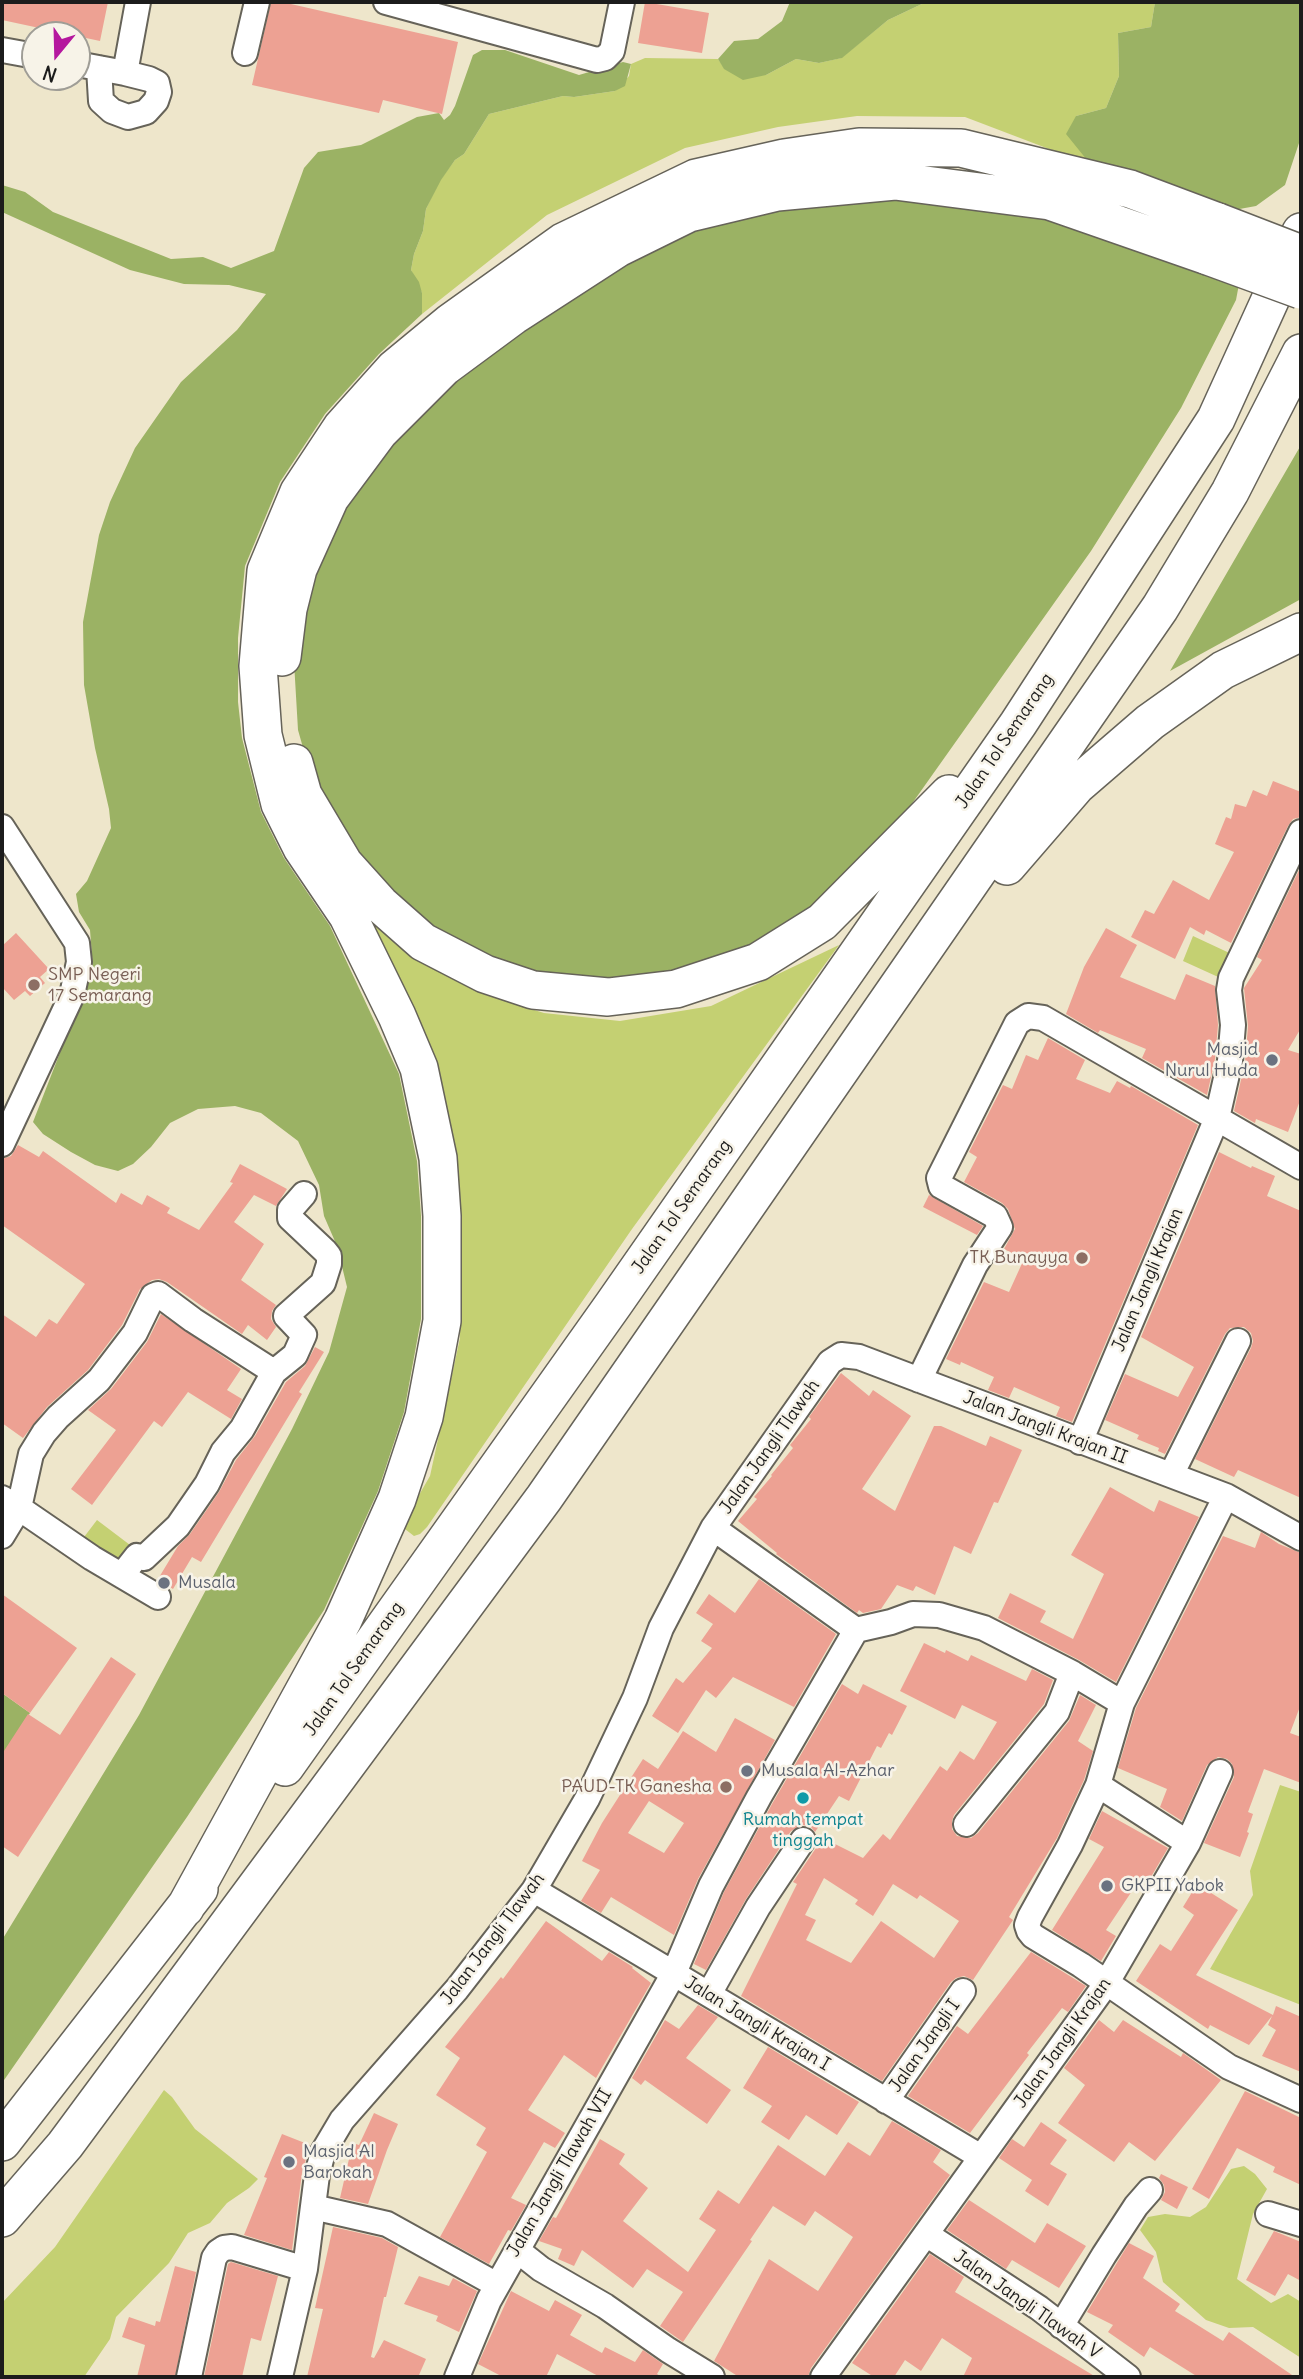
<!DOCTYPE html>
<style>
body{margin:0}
#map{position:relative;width:1303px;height:2379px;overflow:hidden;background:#eee6cb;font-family:Delius,sans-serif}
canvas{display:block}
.frame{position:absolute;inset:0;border:4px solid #1c1c1c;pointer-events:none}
.north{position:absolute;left:21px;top:21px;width:70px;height:70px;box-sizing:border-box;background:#f7f3e8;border:2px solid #9f9d96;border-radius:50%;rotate:199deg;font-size:19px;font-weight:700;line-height:28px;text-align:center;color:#1c1c1c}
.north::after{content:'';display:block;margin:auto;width:24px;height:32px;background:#b5179e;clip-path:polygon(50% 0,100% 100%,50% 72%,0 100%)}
</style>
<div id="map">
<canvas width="1303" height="2379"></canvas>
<div class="frame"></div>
<div class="north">N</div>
</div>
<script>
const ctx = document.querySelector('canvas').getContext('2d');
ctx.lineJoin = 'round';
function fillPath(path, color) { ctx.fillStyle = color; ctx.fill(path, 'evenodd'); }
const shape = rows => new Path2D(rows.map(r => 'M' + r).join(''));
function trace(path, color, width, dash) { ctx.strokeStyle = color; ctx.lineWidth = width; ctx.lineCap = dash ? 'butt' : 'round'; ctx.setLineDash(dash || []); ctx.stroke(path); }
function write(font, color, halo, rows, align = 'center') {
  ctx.font = font + ' Delius,sans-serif'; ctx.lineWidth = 5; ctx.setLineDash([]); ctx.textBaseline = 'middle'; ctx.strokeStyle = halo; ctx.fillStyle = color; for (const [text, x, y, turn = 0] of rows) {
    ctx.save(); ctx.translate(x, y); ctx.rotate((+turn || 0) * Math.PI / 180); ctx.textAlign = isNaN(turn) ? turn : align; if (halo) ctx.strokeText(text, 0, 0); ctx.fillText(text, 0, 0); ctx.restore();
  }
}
fillPath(shape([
 [926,2,1155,2,1151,27,1118,33,1119,76,1106,108,1076,116,1091,165,965,117,857,116,778,127,685,148,547,215,422,314,422,293,411,270,414,254,423,231,426,209,440,180,455,160,464,154,489,114,563,96,574,97,615,91,629,76,631,64,645,58,718,59,725,69,766,75,796,59,819,63,841,58,888,20],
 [350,903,486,995,544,1013,620,1021,711,1006,839,945,632,1229,427,1527,420,1534,414,1536,401,1526,430,1476,460,1338,454,1172],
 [1193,936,1238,957,1227,981,1183,961],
 [97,1520,134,1548,118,1569,81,1541],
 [1280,1785,1301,1792,1301,2005,1210,1969,1253,1895,1250,1871],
 [164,2090,172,2097,195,2129,258,2179,249,2188,227,2203,210,2223,188,2233,169,2263,116,2317,110,2339,84,2377,2,2377,2,2303,55,2247],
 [1244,2166,1255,2174,1267,2189,1253,2214,1237,2279,1271,2303,1288,2294,1301,2302,1301,2358,1253,2327,1229,2328,1206,2320,1163,2282,1156,2252,1140,2230,1148,2217,1165,2214,1190,2217,1206,2207,1231,2169]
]), '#c4d072');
fillPath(shape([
 [790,2,926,2,888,20,842,58,819,63,796,59,766,75,743,80,724,69,718,59,734,41,758,39,782,21],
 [1155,2,1301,2,1301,137,1285,185,1256,206,1234,210,1091,165,1066,134,1076,116,1106,108,1119,76,1118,33,1151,27],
 [482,50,505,50,579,75,623,62,631,64,625,86,615,91,574,97,563,96,489,114,464,154,455,160,441,180,426,209,423,231,414,254,411,270,419,282,422,293,422,314,379,354,325,414,280,482,245,566,238,638,238,702,242,738,261,812,284,858,330,926,399,1074,417,1161,421,1216,421,1319,404,1412,378,1491,324,1610,187,1817,2,2083,2,1940,139,1715,292,1429,329,1352,347,1287,337,1246,324,1216,319,1185,298,1141,261,1113,235,1106,198,1109,170,1123,151,1147,133,1164,118,1171,95,1165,71,1152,43,1134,33,1122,93,968,90,930,79,912,76,894,87,881,111,828,109,809,95,748,84,685,83,622,99,535,110,502,135,448,181,382,237,330,266,294,229,285,184,284,130,270,2,212,2,185,25,192,53,212,171,259,203,257,231,268,274,251,304,168,318,152,361,145,417,117,439,113,444,120,450,115,455,106,473,55],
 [895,194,1048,213,1239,284,1236,300,1181,408,1091,551,889,836,814,912,753,951,674,977,608,984,535,978,430,932,353,857,315,790,298,730,294,662,300,611,341,504,452,376,521,326,693,224,779,204],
 [1301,445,1301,599,1170,671],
 [2,1693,30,1713,2,1756]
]), '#9bb264');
fillPath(shape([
 [2,2,108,2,100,41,2,20],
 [271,2,282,2,458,42,442,114,383,100,379,113,252,85],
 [645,2,709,13,702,53,638,43],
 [1273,781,1301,792,1301,817,1293,819,1288,826,1231,943,1206,930,1204,935,1190,927,1175,959,1131,937,1145,910,1154,914,1173,880,1209,900,1234,852,1215,844,1226,817,1231,819,1235,804,1246,807,1253,790,1267,796],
 [1301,866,1301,1028,1288,1050,1301,1054,1301,1098,1288,1132,1256,1119,1255,1123,1234,1111,1245,1062,1248,1026,1244,988,1262,960,1257,957],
 [1106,928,1137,945,1120,977,1175,1000,1186,974,1215,986,1218,1025,1215,1059,1207,1095,1142,1058,1146,1049,1100,1030,1098,1033,1066,1014,1084,967],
 [16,933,49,969,40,977,45,983,30,996,25,991,14,1000,2,987,2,946],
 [1048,1038,1085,1060,1076,1079,1110,1093,1117,1081,1130,1088,1131,1086,1198,1125,1072,1422,1056,1416,1060,1407,1014,1387,1009,1398,988,1390,994,1377,961,1362,960,1365,946,1359,984,1282,1009,1292,1024,1259,1004,1249,1015,1229,1008,1209,1002,1203,964,1182,977,1157,969,1152,1003,1085,1012,1089,1026,1055,1038,1060],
 [18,1145,39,1157,43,1151,116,1203,121,1193,142,1205,147,1195,170,1208,167,1213,199,1230,233,1183,230,1182,240,1164,287,1189,276,1206,254,1195,234,1222,264,1244,241,1280,276,1305,272,1311,271,1319,276,1327,267,1340,248,1325,242,1334,167,1282,159,1279,152,1280,140,1289,122,1325,88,1370,47,1407,23,1438,2,1423,2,1314,36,1337,49,1319,57,1324,85,1284,2,1225,2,1159,11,1156],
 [1219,1152,1251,1168,1252,1166,1275,1176,1267,1196,1301,1211,1301,1498,1238,1470,1234,1477,1195,1459,1251,1348,1253,1341,1251,1333,1244,1327,1230,1328,1225,1334,1165,1454,1158,1451,1159,1448,1137,1439,1139,1435,1105,1420,1125,1374,1178,1397,1194,1367,1141,1337],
 [929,1195,983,1226,977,1235,923,1207],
 [161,1314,241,1369,227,1390,242,1399,231,1419,188,1392,162,1427,154,1421,92,1505,71,1489,116,1430,88,1410,111,1389,147,1342],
 [315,1347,324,1352,299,1392,302,1394,201,1562,192,1557,173,1589,158,1579,178,1546,190,1534,219,1492,236,1460,255,1436,286,1382,305,1366],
 [841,1373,869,1396,873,1390,911,1416,862,1489,895,1511,934,1426,941,1426,986,1446,990,1436,1022,1450,998,1503,994,1502,971,1554,954,1546,935,1595,916,1586,913,1591,897,1585,881,1609,863,1613,859,1610,857,1613,776,1554,777,1553,738,1521,757,1499,754,1497,772,1476,771,1475,793,1448,790,1445,811,1419,809,1417],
 [1110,1487,1154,1512,1159,1500,1199,1517,1116,1682,1079,1660,998,1618,1010,1593,1046,1611,1040,1622,1073,1639,1104,1574,1071,1555],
 [1261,1532,1279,1544,1301,1553,1301,1704,1290,1733,1301,1737,1301,1783,1264,1769,1248,1812,1253,1814,1247,1832,1249,1833,1240,1857,1204,1843,1234,1777,1232,1764,1227,1759,1218,1757,1207,1765,1182,1821,1160,1807,1167,1789,1118,1768,1136,1708,1223,1536,1255,1548],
 [759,1579,836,1634,794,1707,733,1677,716,1698,706,1690,678,1733,652,1716,676,1678,683,1683,712,1648,701,1641,713,1624,696,1613,709,1594,735,1613],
 [2,1594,77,1648,30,1713,2,1693],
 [924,1643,945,1653,946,1650,968,1661,971,1655,1026,1681,1032,1669,1053,1680,1044,1704,954,1815,952,1821,952,1829,957,1836,971,1838,978,1833,1069,1721,1080,1695,1096,1705,1078,1741,1093,1751,1084,1780,1057,1838,1009,1917,1013,1920,973,1980,964,1976,956,1978,951,1982,882,2081,741,1996,797,1884,793,1882,816,1848,817,1835,863,1858,883,1834,890,1840,940,1766,947,1771,960,1751,974,1760,997,1722,962,1705,955,1719,900,1691],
 [824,1878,858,1900,855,1904,873,1916,893,1884,917,1899,920,1895,959,1921,934,1958,881,1921,851,1963,806,1940,816,1920,805,1915],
 [111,1657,136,1674,18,1857,2,1846,2,1754,28,1714,60,1735],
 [842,1684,858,1694,863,1684,907,1706,892,1735,889,1733,881,1748,877,1746,849,1801,839,1796,815,1832,811,1827,803,1825,791,1831,746,1899,706,1970,694,1964,724,1892,772,1804],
 [735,1718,775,1740,698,1879,674,1935,611,1897,601,1913,581,1901,600,1870,582,1861,602,1823,643,1759,658,1769,683,1731,716,1752],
 [649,1801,684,1823,664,1853,628,1833],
 [1102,1811,1168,1848,1148,1882,1140,1879,1106,1930,1116,1936,1101,1961,1052,1930,1104,1847,1089,1839],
 [1197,1884,1238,1910,1196,1975,1273,2015,1276,2006,1301,2017,1301,2072,1262,2056,1276,2030,1268,2025,1272,2016,1249,2045,1210,2025,1208,2029,1136,1981,1160,1944,1171,1951,1194,1915,1183,1907],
 [546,1921,602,1961,609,1952,633,1967,632,1968,651,1983,596,2078,564,2055,528,2110,565,2133,555,2148,544,2142,511,2198,526,2205,511,2231,508,2230,489,2264,440,2237,487,2152,476,2145,486,2128,436,2095,460,2058,445,2047,501,1977,503,1979],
 [1031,1952,1086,1986,1068,2012,1062,2008,1027,2053,1029,2055,970,2133,908,2096,957,2026,968,2034],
 [698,2005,718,2017,686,2058,731,2090,707,2124,645,2080,641,2085,632,2078,665,2020,679,2029],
 [1099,2020,1114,2032,1123,2020,1181,2057,1183,2053,1221,2080,1155,2161,1129,2142,1114,2162,1058,2123,1085,2085,1064,2068],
 [768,2047,859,2102,837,2135,806,2115,789,2140,761,2122,772,2106,743,2088],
 [1245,2091,1301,2118,1301,2185,1273,2172,1275,2167,1237,2148,1209,2199,1192,2189],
 [374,2113,398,2124,387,2150,368,2204,340,2198,349,2159,351,2160,356,2144,359,2145],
 [892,2121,941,2150,933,2162,950,2175,811,2368,808,2377,739,2377,714,2361,769,2259,818,2291,853,2237,815,2211,805,2226,773,2206,750,2240,752,2241,683,2342,660,2326,683,2292,647,2269,633,2288,582,2250,574,2266,558,2259,562,2249,539,2241,553,2217,556,2218,600,2139,625,2154,619,2164,648,2188,623,2221,688,2272,716,2230,699,2219,718,2190,739,2204,778,2145,825,2176,848,2142,870,2156],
 [1041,2122,1067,2140,1050,2164,1067,2174,1048,2206,1025,2191,1032,2180,999,2158,1012,2139,1024,2147],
 [282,2134,310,2145,302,2173,292,2250,244,2235,267,2178,264,2177],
 [1161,2174,1188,2187,1177,2209,1161,2200,1165,2192,1164,2185,1159,2178],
 [969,2200,1035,2243,1047,2223,1086,2246,1059,2288,1012,2260,1006,2269,947,2230],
 [333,2227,382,2238,398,2247,386,2297,384,2297,371,2357,374,2358,384,2340,426,2359,419,2375,421,2377,307,2377,323,2309,315,2308],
 [1274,2231,1301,2242,1301,2281,1288,2274,1275,2296,1246,2280],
 [1129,2243,1154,2256,1143,2278,1180,2304,1175,2311,1223,2341,1229,2332,1295,2377,1198,2377,1150,2347,1144,2357,1108,2332,1113,2325,1087,2312],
 [930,2254,964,2277,955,2292,1096,2377,963,2377,972,2358,942,2338,921,2371,905,2360,894,2377,874,2377,852,2363],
 [231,2262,278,2276,261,2341,251,2338,242,2377,204,2377,228,2264],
 [175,2266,196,2272,175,2377,137,2377,145,2345,122,2337,129,2317,155,2326,156,2321,160,2322],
 [419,2276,449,2286,453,2278,477,2291,459,2332,436,2321,438,2316,404,2304],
 [511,2291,549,2311,555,2300,582,2315,570,2335,602,2353,605,2347,635,2362,643,2350,663,2364,657,2374,662,2377,600,2377,557,2354,546,2377,503,2377,478,2364]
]), '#eda193');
const minor = shape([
 [386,2,597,60,605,58,612,51,622,2],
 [2,50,35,56],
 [245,53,257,2],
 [77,64,125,73,149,79,157,83,159,92,156,101,146,112,128,117,112,111,101,101,99,68],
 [125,73,138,2],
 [2,827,77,943,79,962,72,995,2,1144],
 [919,1380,975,1265,1000,1227,995,1216,941,1186,939,1178,1017,1023,1028,1016,1043,1018,1301,1167],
 [1080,1442,1217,1118,1230,1061,1233,1025,1229,990,1231,978,1301,832],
 [1171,1475,1238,1341],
 [2,1498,19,1508,2,1536],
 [713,1528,856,1630],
 [122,1575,137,1556,144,1558,178,1526,207,1484,223,1452,242,1429,274,1372,295,1355,304,1335,286,1316,323,1283,329,1264,329,1256,325,1251,290,1218,290,1210,304,1194],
 [158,1597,92,1558,19,1508,31,1454,44,1433,58,1417,99,1380,135,1333,153,1296,158,1294,193,1320,274,1372],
 [1098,1785,1070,1845,1030,1917,1027,1925,1029,1931,1033,1936,1081,1965,1229,2067,1301,2100],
 [966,1824,1057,1712,1072,1673],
 [1188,1843,1220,1772],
 [534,1890,981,2157],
 [709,1994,758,1907,803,1840],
 [886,2101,963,1991],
 [313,2207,387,2224,497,2285],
 [1268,2214,1301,2224],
 [926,2234,1039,2308,1128,2377],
 [517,2250,541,2269,605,2306,668,2350,712,2377],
 [1061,2326,1104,2255,1136,2206,1150,2190],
 [189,2377,214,2258,218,2252,224,2248,232,2247,305,2269],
 [280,2377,305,2269,317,2175,323,2152,342,2120,457,1989,534,1890,587,1799,635,1698,661,1628,713,1528,830,1362,841,1355,859,1357,1226,1496,1301,1538],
 [457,2377,489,2300,674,1973,711,1886,759,1797,856,1630,891,1622,913,1614,939,1615,984,1628,1072,1673,1122,1703],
 [823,2377,1106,1984,1188,1843,1098,1785,1122,1703,1226,1496]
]);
const highway = shape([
 [282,657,288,609,298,569,330,498,379,432,444,367,513,316,618,248,689,213,777,192,895,181,1050,201,1208,256],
 [294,763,303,795,344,864,380,904,423,942,485,974,533,990,608,997,676,989,758,962,822,922,949,794],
 [1007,866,1077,785,1150,722,1223,670,1301,632],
 [285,1767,613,1305,1018,724,1216,419,1301,232],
 [185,1908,343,1620,397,1499,424,1417,442,1321,442,1216,438,1158,419,1068,397,1016,348,916,302,848,280,804,263,735,258,666,266,571,299,492,342,427,394,369,451,322,563,242,696,178,784,158,859,147,961,148,1130,189,1218,222],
 [2,2142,199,1889],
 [2,2218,65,2145,544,1498,1160,608,1230,492,1301,353]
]);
trace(minor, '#666359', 28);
trace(highway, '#666359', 40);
trace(minor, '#fff', 24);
trace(highway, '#fff', 37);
const highwayBridge = shape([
 [1218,222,1301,254],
 [1208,256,1301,290]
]);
trace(highwayBridge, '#666359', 40, []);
trace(highwayBridge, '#fff', 37);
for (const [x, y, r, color] of [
 [34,985,7,"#8d6e63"],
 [1272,1060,7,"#6b7280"],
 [1082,1258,7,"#8d6e63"],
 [164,1583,7,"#6b7280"],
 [747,1771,7,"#6b7280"],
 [726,1787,7,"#8d6e63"],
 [803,1798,7,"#0f9aa8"],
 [1107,1886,7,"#6b7280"],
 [289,2162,7,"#6b7280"]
]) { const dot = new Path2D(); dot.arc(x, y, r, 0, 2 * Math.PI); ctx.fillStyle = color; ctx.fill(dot); trace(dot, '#f7f3e8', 2.5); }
write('18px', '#1c1c1c', '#f7f3e8', [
 ["Jalan Tol Semarang",1005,741,-56],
 ["Jalan Tol Semarang",682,1207,-55],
 ["Jalan Jangli Krajan",1148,1280,-67],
 ["Jalan Jangli Krajan II",1045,1428,21],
 ["Jalan Jangli Tlawah",770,1447,-55],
 ["Jalan Tol Semarang",354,1669,-55],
 ["Jalan Jangli Tlawah",493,1939,-53],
 ["Jalan Jangli Krajan I",757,2024,31],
 ["Jalan Jangli Krajan",1063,2043,-55],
 ["Jalan Jangli I",925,2046,-55],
 ["Jalan Jangli Tlawah VII",560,2173,-60],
 ["Jalan Jangli Tlawah V",1027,2305,35]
]);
write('18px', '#785e54', '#f7f3e8', [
 ["SMP Negeri",48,975,"left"],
 ["17 Semarang",48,996,"left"],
 ["TK Bunayya",1068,1258],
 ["PAUD-TK Ganesha",712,1787]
], 'right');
write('18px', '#5b616d', '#f7f3e8', [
 ["Masjid",1258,1050,"right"],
 ["Nurul Huda",1258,1071,"right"],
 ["Musala",178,1583],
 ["Musala Al-Azhar",761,1771],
 ["GKPII Yabok",1121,1886],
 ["Masjid Al",303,2152],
 ["Barokah",303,2173]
], 'left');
write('18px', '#0d838f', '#f7f3e8', [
 ["Rumah tempat",803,1820],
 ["tinggah",803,1841]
]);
</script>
